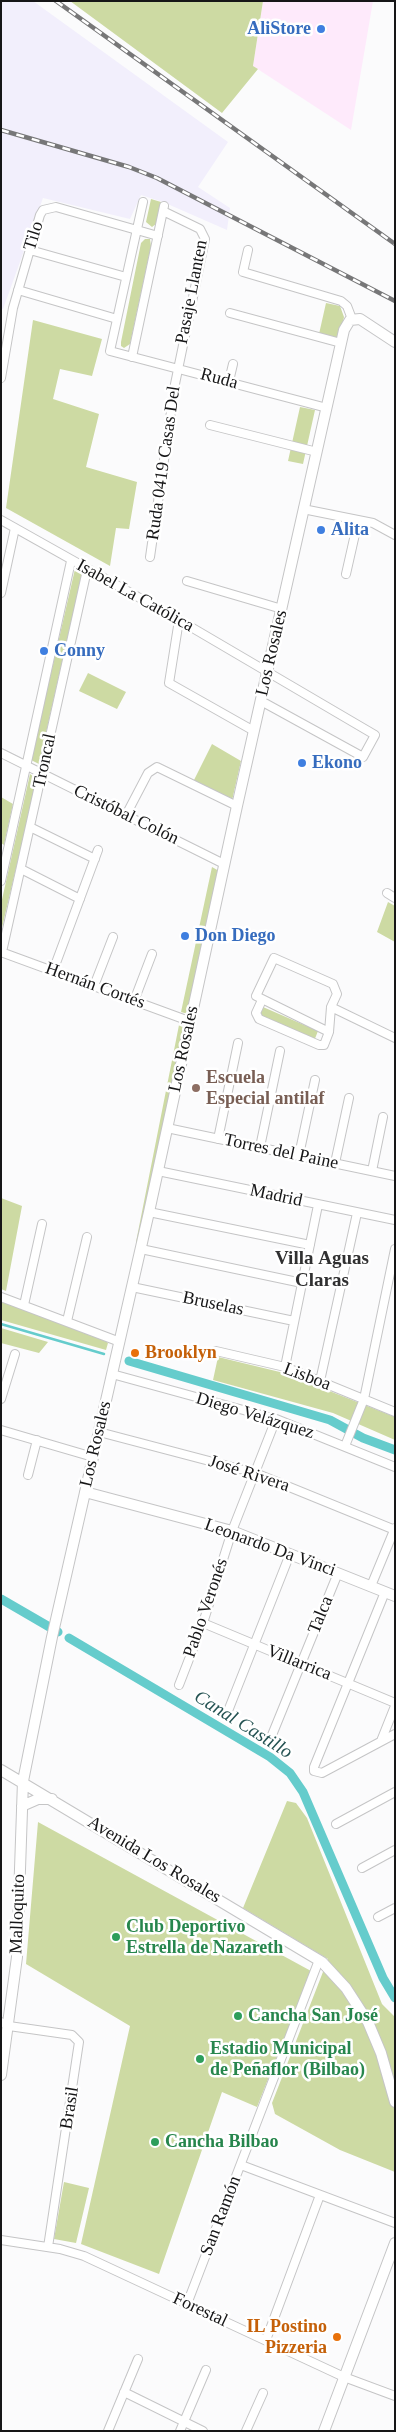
<!DOCTYPE html>
<meta charset="utf-8">
<style>
body{margin:0}
#map{position:relative;width:396px;height:2432px;overflow:hidden;background:#fbfbfc;font-family:"Times New Roman",serif}
canvas{display:block}
.frame{position:absolute;inset:0;border:2px solid #161617;pointer-events:none}
</style>
<div id="map">
<canvas width="396" height="2432"></canvas>
<div class="frame"></div>
</div>
<script>
const ctx = document.querySelector('canvas').getContext('2d');
ctx.lineJoin = 'round';
function fillPath(path, color) { ctx.fillStyle = color; ctx.fill(path, 'evenodd'); }
const shape = rows => new Path2D(rows.map(r => 'M' + r).join(''));
function trace(path, color, width, dash) { ctx.strokeStyle = color; ctx.lineWidth = width; ctx.lineCap = dash ? 'butt' : 'round'; ctx.setLineDash(dash || []); ctx.stroke(path); }
function write(font, color, halo, rows, align = 'center') {
  ctx.font = font + ' "Times New Roman",serif'; ctx.lineWidth = 5; ctx.setLineDash([]); ctx.textBaseline = 'middle'; ctx.strokeStyle = halo; ctx.fillStyle = color; for (const [text, x, y, turn = 0] of rows) {
    ctx.save(); ctx.translate(x, y); ctx.rotate((+turn || 0) * Math.PI / 180); ctx.textAlign = isNaN(turn) ? turn : align; if (halo) ctx.strokeText(text, 0, 0); ctx.fillText(text, 0, 0); ctx.restore();
  }
}
fillPath(shape([
 [263,1,373,1,351,130,253,66]
]), '#feeafb');
fillPath(shape([
 [1,1,33,1,228,142,198,187,230,208,227,230,163,202,141,195,130,219,43,198,3,309,1,308]
]), '#f2effc');
fillPath(shape([
 [70,1,263,1,253,66,258,69,222,113],
 [151,199,161,202,156,224,152,227,146,222],
 [145,239,150,239,151,246,130,344,124,348,121,346,121,342,141,243],
 [326,303,340,306,344,317,339,340,319,334],
 [33,320,102,339,92,376,60,369,53,399,99,414,86,467,137,482,129,529,116,528,110,566,6,508],
 [300,407,315,410,303,464,288,461],
 [75,569,82,573,39,764,31,760],
 [88,673,126,692,117,709,79,691],
 [212,744,241,761,231,805,191,786],
 [30,774,37,779,1,932,1,904],
 [1,797,13,804,4,845,1,843],
 [212,867,219,871,188,1014,181,1012],
 [388,902,395,906,395,942,377,932],
 [263,1007,318,1031,314,1041,258,1016],
 [179,1025,185,1028,139,1243,136,1242],
 [1,1198,22,1206,6,1291,1,1289],
 [1,1301,99,1336,108,1343,106,1350,1,1320],
 [1,1328,48,1342,39,1353,1,1343],
 [218,1357,284,1373,395,1417,395,1440,333,1413,213,1380],
 [287,1801,296,1803,307,1818,382,2004,395,2017,395,2172,340,2150,275,2114,272,2103,328,1959,243,1908],
 [38,1822,311,1971,257,2107,222,2092,159,2274,81,2244,130,2026,26,1964],
 [64,2182,89,2188,76,2243,54,2239]
]), '#cddaa3');
trace(shape([
 [1,1324,104,1354]
]), '#65cccc', 2.5);
trace(shape([
 [129,1361,330,1420,363,1438,395,1450],
 [1,1599,58,1632],
 [69,1638,270,1757,290,1773,303,1792,383,1978,395,1998]
]), '#65cccc', 9);
const minor = shape([
 [143,202,110,351,327,408],
 [30,250,126,277],
 [248,250,243,272,341,301,347,306,352,319],
 [18,290,117,319],
 [230,313,341,343],
 [132,357,164,206],
 [1,378,13,308,40,215,43,210,56,207,158,236],
 [229,381,233,364],
 [210,425,317,452],
 [303,509,373,523,395,535],
 [1,520,179,620,375,735,363,757,261,701],
 [150,557,175,384,205,239,200,229,163,211],
 [346,574,358,521],
 [187,581,282,609],
 [1,593,15,528],
 [179,620,169,683,254,731],
 [1,753,224,864],
 [126,815,148,773,157,767,237,806],
 [30,827,95,859],
 [21,869,80,899],
 [1,881,71,561],
 [387,893,395,898],
 [1,952,189,1021],
 [2,952,87,570],
 [53,971,98,850],
 [94,986,113,937],
 [262,1000,256,1013,259,1019,319,1045,324,1045,329,1032,331,1007,337,994,333,984,274,958,256,996,329,1032],
 [134,1001,152,954],
 [331,1007,395,1038],
 [167,1128,395,1176],
 [218,1139,238,1043],
 [260,1147,280,1051],
 [299,1155,315,1080],
 [335,1163,349,1098],
 [158,1171,395,1220],
 [372,1171,383,1117],
 [149,1212,310,1245],
 [141,1249,302,1283],
 [132,1287,294,1321],
 [1,1297,120,1342],
 [24,1305,42,1224],
 [67,1321,87,1237],
 [216,1351,285,1367,395,1412],
 [285,1367,318,1205],
 [112,1374,276,1419,395,1467],
 [320,1381,357,1213],
 [1,1399,15,1354],
 [1,1430,93,1457],
 [99,1432,255,1473,395,1530],
 [345,1446,364,1399,395,1249],
 [28,1475,37,1440],
 [371,1586,395,1528],
 [385,1592,314,1767,314,1771,322,1773,395,1734],
 [203,1623,395,1703],
 [179,1685,203,1623,232,1531,276,1419],
 [228,1711,290,1554],
 [270,1740,338,1573],
 [381,1741,395,1706],
 [336,1824,395,1792],
 [362,1868,395,1850],
 [378,1917,395,1908],
 [1,2022,9,2026,72,2035,79,2042,48,2247],
 [241,2165,395,2223],
 [1,2240,60,2249,84,2256,344,2377,395,2396],
 [187,2304,319,1960],
 [266,2340,320,2195],
 [124,2392,203,2431],
 [108,2431,138,2359],
 [180,2431,206,2370],
 [246,2431,263,2393]
]);
const tertiary = shape([
 [85,1492,232,1531,395,1596],
 [1,1770,322,1962,346,1988,368,2022,381,2053,395,2102],
 [22,1806,38,1799,52,1799],
 [1,2075,17,1957,23,1781,52,1637,149,1212,237,806,344,330,350,320,360,319,395,342],
 [324,2431,395,2243]
]);
trace(minor, '#c5c5c6', 10);
trace(tertiary, '#c5c5c6', 12);
trace(minor, '#fff', 8);
trace(tertiary, '#fff', 10);
const rail = shape([
 [56,1,395,244],
 [1,130,129,167,157,178,395,301]
]);
trace(rail, '#777778', 4.5);
trace(rail, '#fff', 2.5, [8]);
for (const [x, y, r, color] of [
 [321,29,5,"#3f7fe0"],
 [321,530,5,"#3f7fe0"],
 [44,651,5,"#3f7fe0"],
 [302,763,5,"#3f7fe0"],
 [185,936,5,"#3f7fe0"],
 [196,1088,5,"#8d6e63"],
 [135,1353,5,"#e8710a"],
 [116,1937,5,"#2e9e5b"],
 [238,2016,5,"#2e9e5b"],
 [200,2059,5,"#2e9e5b"],
 [155,2142,5,"#2e9e5b"],
 [337,2337,5,"#e8710a"]
]) { const dot = new Path2D(); dot.arc(x, y, r, 0, 2 * Math.PI); ctx.fillStyle = color; ctx.fill(dot); trace(dot, '#fff', 2); }
write('bold 18px', '#366cbe', '#fff', [
 ["AliStore",311,29,"right"],
 ["Alita",331,530],
 ["Conny",54,651],
 ["Ekono",312,763],
 ["Don Diego",195,936]
], 'left');
write('18px', '#161617', '#fff', [
 ["Tilo",34,236,-73],
 ["Pasaje Llanten",192,292,-79],
 ["Ruda",219,379,15],
 ["Ruda 0419 Casas Del",164,463,-82],
 ["Isabel La Católica",135,596,29],
 ["Los Rosales",272,653,-77],
 ["Troncal",45,761,-78],
 ["Cristóbal Colón",126,815,26],
 ["Hernán Cortés",95,986,20],
 ["Los Rosales",184,1049,-78],
 ["Torres del Paine",281,1152,12],
 ["Madrid",276,1196,12],
 ["Bruselas",213,1304,12],
 ["Lisboa",307,1377,21],
 ["Diego Velázquez",255,1416,17],
 ["Los Rosales",96,1444,-77],
 ["José Rivera",249,1474,18],
 ["Leonardo Da Vinci",270,1548,20],
 ["Pablo Veronés",206,1608,-71],
 ["Talca",321,1615,-68],
 ["Villarrica",299,1663,22],
 ["Avenida Los Rosales",154,1860,31],
 ["Malloquito",18,1914,-88],
 ["Brasil",70,2108,-81],
 ["San Ramón",221,2216,-69],
 ["Forestal",200,2310,25]
]);
write('bold 18px', '#785e54', '#fff', [
 ["Escuela",206,1078],
 ["Especial antilaf",206,1099]
], 'left');
write('bold 18px', '#c56008', '#fff', [
 ["Brooklyn",145,1353],
 ["IL Postino",327,2327,"right"],
 ["Pizzeria",327,2348,"right"]
], 'left');
write('bold 18px', '#27864d', '#fff', [
 ["Club Deportivo",126,1927],
 ["Estrella de Nazareth",126,1948],
 ["Cancha San José",248,2016],
 ["Estadio Municipal",210,2049],
 ["de Peñaflor (Bilbao)",210,2070],
 ["Cancha Bilbao",165,2142]
], 'left');
write('bold 19px', '#303031', '#fff', [
 ["Villa Aguas",322,1259],
 ["Claras",322,1281]
]);
write('italic 19px', '#255353', '#fff', [
 ["Canal Castillo",243,1725,32]
]);
</script>
